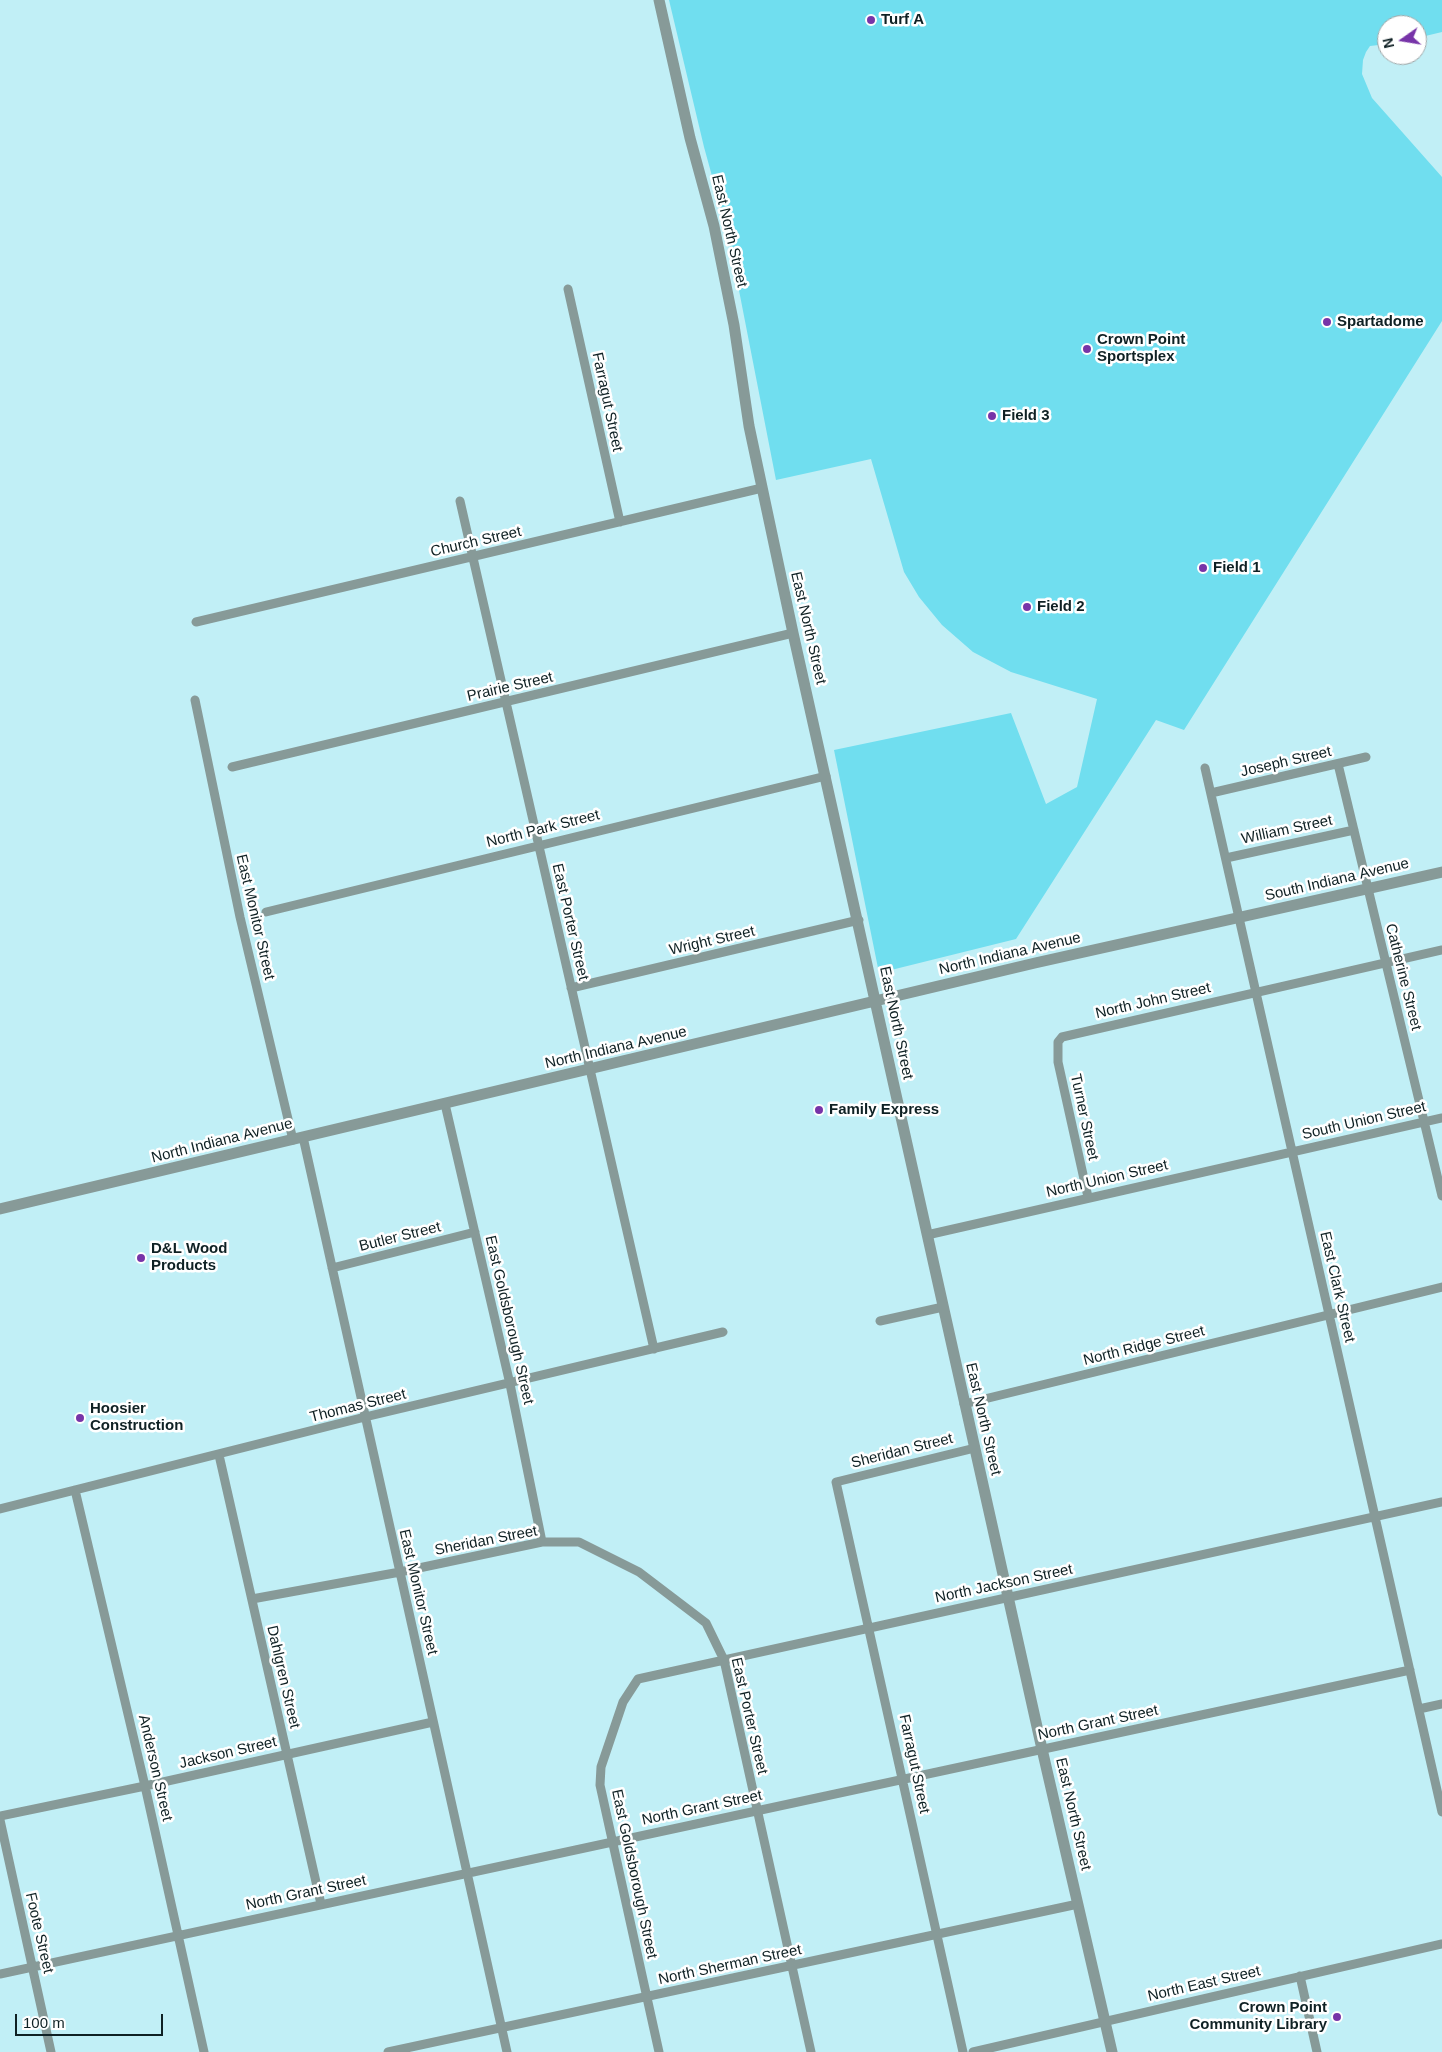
<!DOCTYPE html>
<style>
body{margin:0}
#map{position:relative;width:1442px;height:2052px;overflow:hidden;background:#c1eff6;font-family:Helvetica,sans-serif}
canvas{display:block}
.north{position:absolute;left:1377px;top:15px;width:50px;height:50px;box-sizing:border-box;background:#fff;border:1px solid #9fa6a7;border-radius:50%;rotate:257deg;font-size:14px;font-weight:700;line-height:20px;text-align:center;color:#0f2124}
.north::after{content:'';display:block;margin:auto;width:18px;height:22px;background:#7734a8;clip-path:polygon(50% 0,100% 100%,50% 72%,0 100%)}
.scale{position:absolute;left:15px;top:2014px;width:148px;height:22px;box-sizing:border-box;border:2px solid #0f2124;border-top:0;padding-left:6px;font-size:15px;line-height:18px;white-space:nowrap;color:#0f2124;-webkit-text-stroke:4px #fff;paint-order:stroke}
</style>
<div id="map">
<canvas width="1442" height="2052"></canvas>
<div class="north">N</div>
<div class="scale">100 m</div>
</div>
<script>
const ctx = document.querySelector('canvas').getContext('2d');
ctx.lineJoin = 'round';
function fillPath(path, color) { ctx.fillStyle = color; ctx.fill(path, 'evenodd'); }
const shape = rows => new Path2D(rows.map(r => 'M' + r).join(''));
function trace(path, color, width, dash) { ctx.strokeStyle = color; ctx.lineWidth = width; ctx.lineCap = dash ? 'butt' : 'round'; ctx.setLineDash(dash || []); ctx.stroke(path); }
function write(font, color, halo, rows, align = 'center') {
  ctx.font = font + ' Helvetica,sans-serif'; ctx.lineWidth = 5; ctx.setLineDash([]); ctx.textBaseline = 'middle'; ctx.strokeStyle = halo; ctx.fillStyle = color; for (const [text, x, y, turn = 0] of rows) {
    ctx.save(); ctx.translate(x, y); ctx.rotate((+turn || 0) * Math.PI / 180); ctx.textAlign = isNaN(turn) ? turn : align; if (halo) ctx.strokeText(text, 0, 0); ctx.fillText(text, 0, 0); ctx.restore();
  }
}
fillPath(shape([
 [669,0,1442,0,1442,32,1417,38,1417,25,1387,25,1387,44,1370,46,1366,52,1363,60,1362,74,1372,98,1442,177,1442,321,1184,730,1156,720,1016,939,879,973,834,750,1011,713,1046,804,1077,787,1097,699,1011,672,973,652,942,625,919,597,904,572,871,459,776,480,728,234,704,147]
]), '#70deef');
trace(shape([
 [568,289,620,522],
 [460,501,654,1349],
 [196,622,762,488],
 [195,700,240,917,293,1140],
 [1338,764,1442,1196],
 [232,767,793,633],
 [1205,768,1442,1812],
 [1211,793,1366,757],
 [1226,858,1354,830],
 [266,912,826,776],
 [571,988,859,920],
 [445,1104,510,1384,542,1542],
 [303,1137,507,2052],
 [1088,1197,1058,1062,1058,1042,1062,1037,1442,950],
 [927,1235,1442,1118],
 [332,1268,475,1232],
 [880,1321,943,1307],
 [964,1404,1442,1287],
 [219,1455,321,1904],
 [75,1490,145,1786,204,2052],
 [0,1509,365,1417,723,1332],
 [252,1599,400,1572,542,1542,579,1542,639,1572,706,1623,724,1660,811,2052],
 [1419,1709,1442,1704],
 [0,1816,145,1786,433,1722],
 [0,1820,51,2052],
 [0,1974,1410,1670],
 [1300,1976,1317,2052],
 [388,2052,1078,1904],
 [659,2052,600,1785,601,1767,623,1702,638,1679,1442,1502],
 [963,2052,836,1482,975,1448],
 [973,2052,1442,1944]
]), '#879a98', 9);
trace(shape([
 [659,0,690,138,714,226,734,325,749,426,793,633,1042,1749,1112,2052],
 [0,1209,1035,963,1442,872]
]), '#879a98', 11);
for (const [x, y, r, color] of [
 [871,20,5,"#7734a8"],
 [1327,322,5,"#7734a8"],
 [1087,349,5,"#7734a8"],
 [992,416,5,"#7734a8"],
 [1203,568,5,"#7734a8"],
 [1027,607,5,"#7734a8"],
 [819,1110,5,"#7734a8"],
 [141,1258,5,"#7734a8"],
 [80,1418,5,"#7734a8"],
 [1337,2017,5,"#7734a8"]
]) { const dot = new Path2D(); dot.arc(x, y, r, 0, 2 * Math.PI); ctx.fillStyle = color; ctx.fill(dot); trace(dot, '#fff', 2); }
write('bold 15px', '#0f2124', '#fff', [
 ["Turf A",881,20],
 ["Spartadome",1337,322],
 ["Crown Point",1097,340],
 ["Sportsplex",1097,357],
 ["Field 3",1002,416],
 ["Field 1",1213,568],
 ["Field 2",1037,607],
 ["Family Express",829,1110],
 ["D&L Wood",151,1249],
 ["Products",151,1266],
 ["Hoosier",90,1409],
 ["Construction",90,1426],
 ["Crown Point",1327,2008,"right"],
 ["Community Library",1327,2025,"right"]
], 'left');
write('15px', '#0f2124', '#fff', [
 ["East North Street",729,231,77],
 ["Farragut Street",607,402,78],
 ["Church Street",476,542,-13],
 ["East North Street",808,628,77],
 ["Prairie Street",510,687,-13],
 ["Joseph Street",1286,762,-13],
 ["North Park Street",543,829,-14],
 ["William Street",1287,830,-12],
 ["South Indiana Avenue",1337,880,-13],
 ["East Monitor Street",255,917,77],
 ["East Porter Street",570,922,77],
 ["Wright Street",712,941,-13],
 ["North Indiana Avenue",1010,954,-13],
 ["Catherine Street",1403,977,76],
 ["North John Street",1153,1001,-13],
 ["East North Street",896,1023,78],
 ["North Indiana Avenue",616,1048,-13],
 ["Turner Street",1084,1117,78],
 ["South Union Street",1364,1121,-13],
 ["North Indiana Avenue",222,1141,-14],
 ["North Union Street",1107,1179,-13],
 ["Butler Street",400,1237,-14],
 ["East Clark Street",1337,1287,77],
 ["East Goldsborough Street",509,1320,77],
 ["North Ridge Street",1144,1346,-14],
 ["Thomas Street",358,1406,-14],
 ["East North Street",983,1419,77],
 ["Sheridan Street",902,1451,-14],
 ["Sheridan Street",486,1541,-11],
 ["North Jackson Street",1004,1584,-12],
 ["East Monitor Street",418,1592,77],
 ["Dahlgren Street",283,1677,77],
 ["East Porter Street",749,1716,77],
 ["North Grant Street",1098,1723,-12],
 ["Jackson Street",228,1753,-13],
 ["Farragut Street",914,1764,78],
 ["Anderson Street",155,1768,77],
 ["North Grant Street",702,1808,-12],
 ["East North Street",1073,1814,77],
 ["East Goldsborough Street",634,1874,78],
 ["North Grant Street",306,1893,-12],
 ["Foote Street",39,1933,77],
 ["North Sherman Street",730,1965,-12],
 ["North East Street",1204,1984,-13]
]);
</script>
